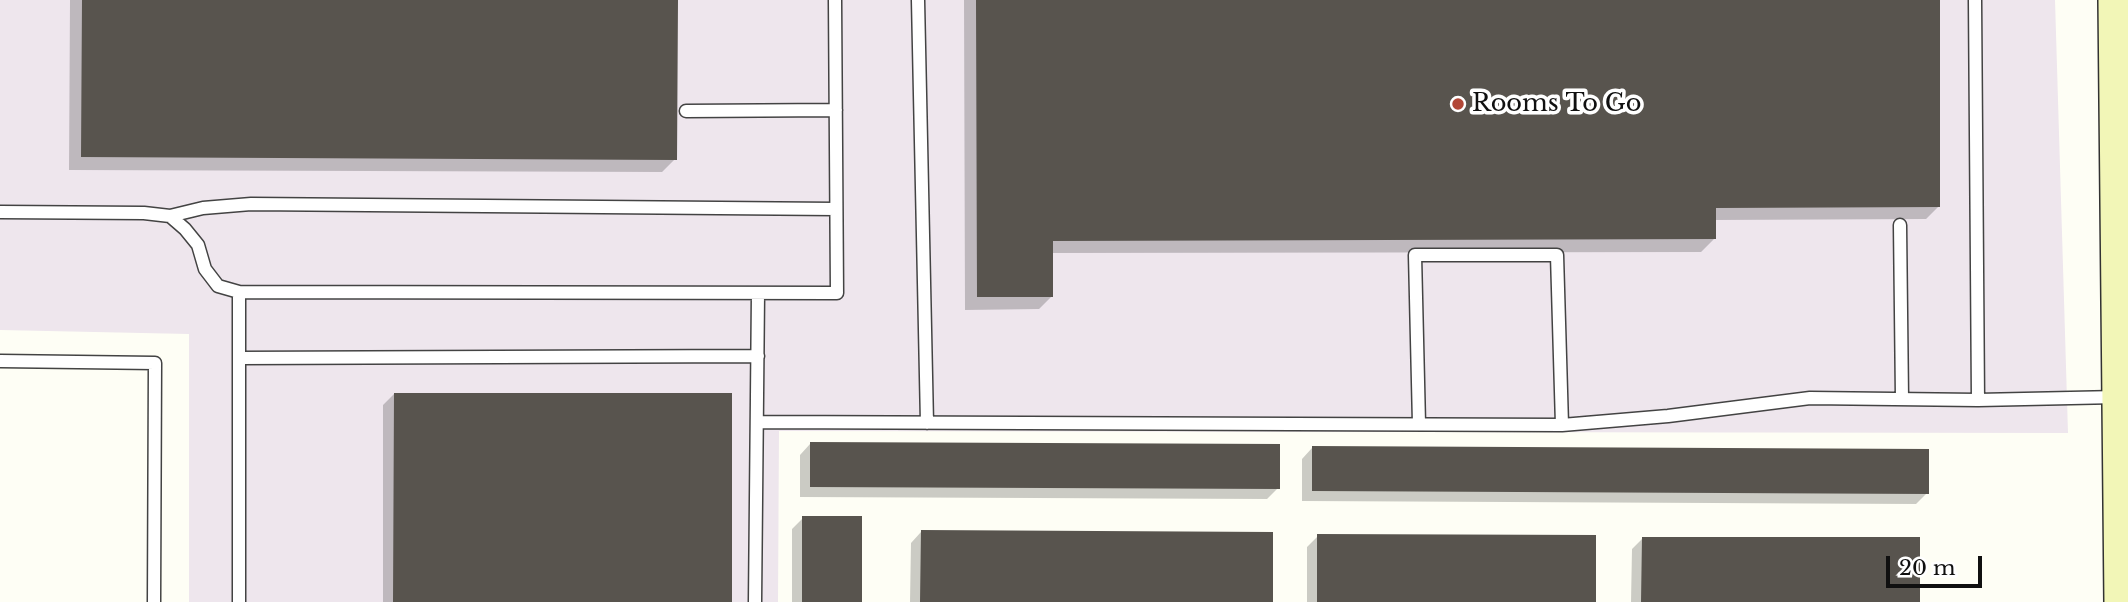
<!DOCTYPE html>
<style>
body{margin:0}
#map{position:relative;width:2128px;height:602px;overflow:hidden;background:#fefef5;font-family:"Libre Baskerville",serif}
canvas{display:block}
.scale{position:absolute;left:1886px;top:556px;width:96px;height:32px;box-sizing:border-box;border:4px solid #101010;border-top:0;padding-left:9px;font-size:21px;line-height:24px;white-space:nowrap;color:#101010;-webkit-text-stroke:5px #fff;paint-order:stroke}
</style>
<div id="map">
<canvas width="2128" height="602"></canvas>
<div class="scale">20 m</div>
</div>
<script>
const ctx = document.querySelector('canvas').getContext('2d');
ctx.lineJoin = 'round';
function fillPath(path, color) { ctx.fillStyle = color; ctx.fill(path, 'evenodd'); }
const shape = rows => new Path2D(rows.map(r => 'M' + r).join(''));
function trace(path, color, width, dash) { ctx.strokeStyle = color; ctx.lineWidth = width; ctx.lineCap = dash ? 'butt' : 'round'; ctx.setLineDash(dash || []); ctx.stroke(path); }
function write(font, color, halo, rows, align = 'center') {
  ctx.font = font + ' "Libre Baskerville",serif'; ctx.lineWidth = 7; ctx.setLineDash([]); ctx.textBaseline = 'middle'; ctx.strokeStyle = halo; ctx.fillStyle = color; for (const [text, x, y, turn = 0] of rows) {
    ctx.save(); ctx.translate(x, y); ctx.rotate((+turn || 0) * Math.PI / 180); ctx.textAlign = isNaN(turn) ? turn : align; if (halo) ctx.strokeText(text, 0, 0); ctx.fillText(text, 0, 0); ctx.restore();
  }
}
fillPath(shape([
 [0,0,2055,0,2068,433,779,431,778,602,189,602,189,334,0,330]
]), '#eee6ed');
fillPath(shape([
 [70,0,676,0,675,159,662,172,69,170],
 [964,0,1938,0,1939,206,1926,219,1714,220,1714,239,1701,252,1052,253,1052,296,1039,309,965,310],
 [394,394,730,602,383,602,383,405],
 [810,444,1278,488,1267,499,800,497,800,455],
 [1312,448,1927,493,1916,504,1302,501,1302,459],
 [803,518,860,602,792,602,792,529],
 [921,532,1271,602,910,602,911,543],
 [1318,536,1594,602,1307,602,1307,547],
 [1642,539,1919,602,1631,602,1632,549]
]), '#0003');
fillPath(shape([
 [82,0,678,0,677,160,81,157],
 [976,0,1940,0,1940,207,1716,208,1716,239,1053,241,1053,297,977,297],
 [394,393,732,393,732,602,393,602],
 [810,442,1280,444,1280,489,810,487],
 [1312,446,1929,449,1929,494,1312,491],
 [802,516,862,516,862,602,802,602],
 [921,530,1273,532,1273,602,920,602],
 [1317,534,1596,535,1596,602,1317,602],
 [1642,537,1920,537,1920,602,1641,602]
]), '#58544e');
const service = shape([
 [918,0,927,423],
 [1975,0,1978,400],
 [686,111,836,110],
 [0,212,144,213,170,216,185,229,198,245,205,269,218,286,239,292],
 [170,216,203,208,251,204,836,209],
 [1900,225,1902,399],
 [239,358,758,356],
 [0,361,155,363,154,602],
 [757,422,1562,425,1668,416,1810,398,1978,400,2117,397],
 [1419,424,1415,255,1557,255,1562,425],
 [239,602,239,292,837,293,835,0],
 [755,602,758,293]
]);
const secondary = shape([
 [2116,0,2122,602]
]);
trace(service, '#434343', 15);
trace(secondary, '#323232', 38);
trace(service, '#fff', 12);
trace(secondary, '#f2f6b7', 35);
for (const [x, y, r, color] of [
 [1458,104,7,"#b24737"]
]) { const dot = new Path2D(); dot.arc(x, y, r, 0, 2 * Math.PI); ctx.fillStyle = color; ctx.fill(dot); trace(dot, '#fff', 2.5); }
write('24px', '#101010', '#fff', [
 ["Rooms To Go",1472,104]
], 'left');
</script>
